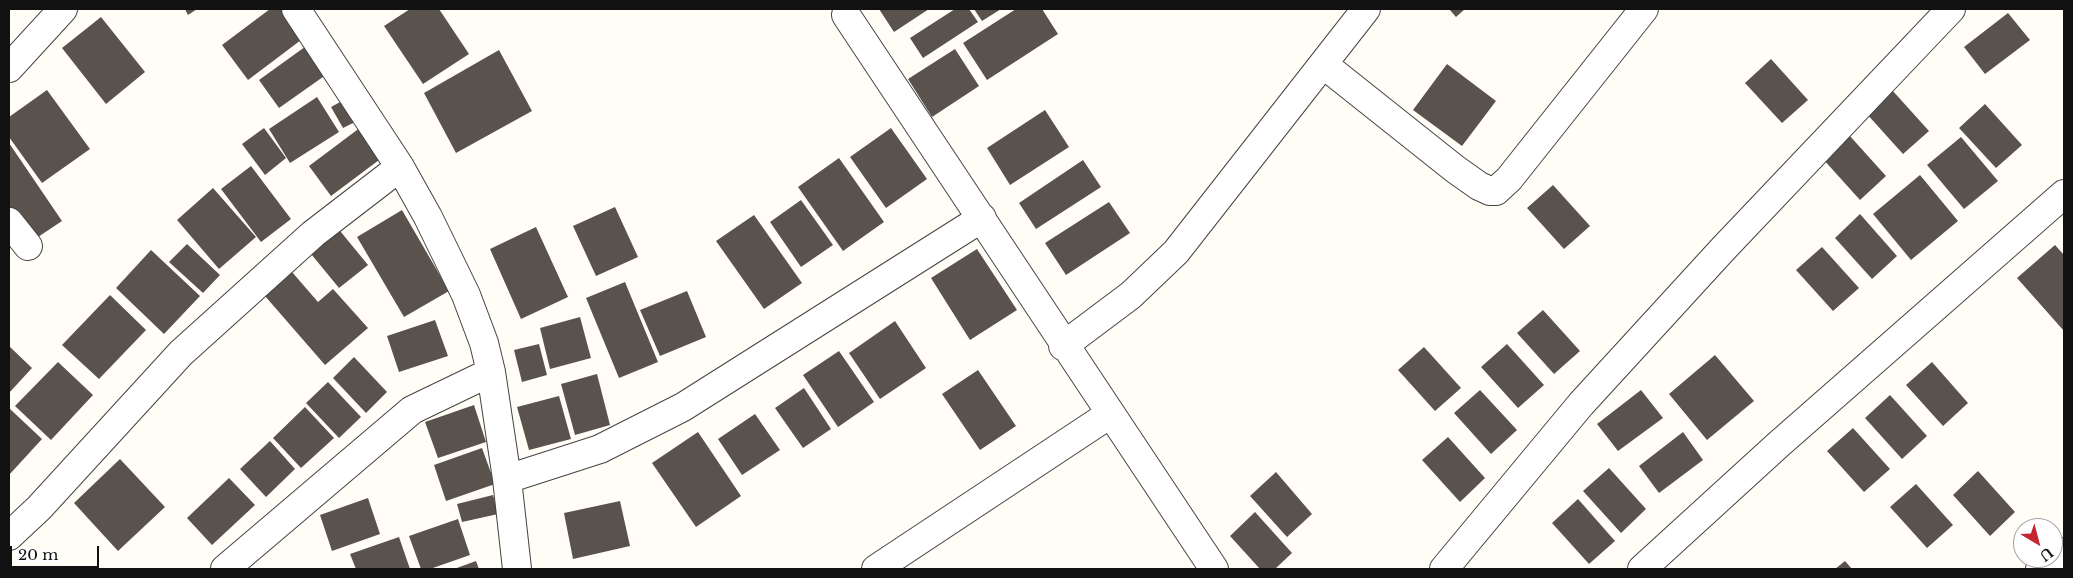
<!DOCTYPE html>
<style>
body{margin:0}
#map{position:relative;width:2073px;height:578px;overflow:hidden;background:#fffdf5;font-family:"Libre Baskerville",serif}
canvas{display:block}
.frame{position:absolute;inset:0;border:10px solid #111;pointer-events:none}
.north{position:absolute;left:2013px;top:518px;width:50px;height:50px;box-sizing:border-box;background:#fff;border:1px solid #a0a0a0;border-radius:50%;rotate:143deg;font-size:14px;font-weight:700;line-height:20px;text-align:center;color:#111}
.north::after{content:'';display:block;margin:auto;width:18px;height:22px;background:#c4262e;clip-path:polygon(50% 0,100% 100%,50% 72%,0 100%)}
.scale{position:absolute;left:10px;top:546px;width:89px;height:22px;box-sizing:border-box;border:2px solid #111;border-top:0;padding-left:6px;font-size:15px;line-height:18px;white-space:nowrap;color:#111;-webkit-text-stroke:4px #fff;paint-order:stroke}
</style>
<div id="map">
<canvas width="2073" height="578"></canvas>
<div class="frame"></div>
<div class="north">U</div>
<div class="scale">20 m</div>
</div>
<script>
const ctx = document.querySelector('canvas').getContext('2d');
ctx.lineJoin = 'round';
function fillPath(path, color) { ctx.fillStyle = color; ctx.fill(path, 'evenodd'); }
const shape = rows => new Path2D(rows.map(r => 'M' + r).join(''));
function trace(path, color, width, dash) { ctx.strokeStyle = color; ctx.lineWidth = width; ctx.lineCap = dash ? 'butt' : 'round'; ctx.setLineDash(dash || []); ctx.stroke(path); }
fillPath(shape([
 [185,9,197,9,188,15],
 [270,9,284,9,305,37,248,80,222,45],
 [410,9,439,9,469,54,423,84,384,26],
 [879,9,929,9,894,32],
 [955,9,969,9,978,22,923,58,910,38],
 [974,9,1001,9,982,21],
 [1016,9,1042,9,1058,34,987,80,963,43],
 [1449,9,1465,9,1456,17],
 [2008,13,2030,40,1985,74,1964,47],
 [101,17,145,72,106,104,62,48],
 [309,44,330,72,279,108,259,80],
 [955,49,979,86,932,117,908,79],
 [499,50,532,111,456,153,424,93],
 [1771,59,1808,100,1782,123,1745,83],
 [1447,64,1496,101,1462,146,1413,110],
 [47,90,90,149,42,183,9,137,9,117],
 [1892,90,1929,131,1903,154,1866,113],
 [353,95,365,117,343,128,331,107],
 [317,97,339,132,290,163,269,129],
 [1985,104,2022,145,1996,168,1959,128],
 [1045,110,1069,147,1010,185,987,148],
 [361,127,383,157,331,196,309,166],
 [264,128,286,158,265,175,242,144],
 [891,128,927,179,886,208,850,157],
 [1849,135,1886,176,1860,200,1823,159],
 [1961,137,1998,181,1964,209,1927,165],
 [9,143,62,221,32,241,9,208],
 [839,158,884,222,843,251,798,187],
 [1083,160,1101,187,1036,229,1019,203],
 [251,166,291,219,261,242,221,189],
 [1920,175,1958,221,1911,260,1873,214],
 [1553,185,1590,226,1564,249,1527,208],
 [213,188,256,237,219,269,177,220],
 [801,200,833,245,801,267,770,222],
 [1109,202,1130,233,1066,275,1045,243],
 [615,207,638,257,596,276,573,226],
 [402,210,449,291,404,317,357,237],
 [1860,214,1897,256,1872,279,1835,238],
 [754,215,802,283,764,309,716,241],
 [336,226,368,265,339,288,307,249],
 [536,227,568,297,521,319,490,249],
 [187,244,220,275,203,293,169,262],
 [2055,245,2064,255,2064,331,2017,278],
 [1822,247,1859,288,1833,311,1796,270],
 [977,249,1017,310,970,340,931,278],
 [151,250,200,296,164,334,116,288],
 [292,272,318,302,333,289,368,328,325,365,265,296],
 [625,282,658,362,619,378,586,298],
 [687,291,706,337,660,356,640,310],
 [110,295,146,330,99,379,62,345],
 [1543,310,1580,351,1554,374,1517,333],
 [580,317,591,358,550,369,540,328],
 [435,320,448,356,399,372,387,336],
 [895,321,926,368,880,399,849,353],
 [539,344,547,375,522,382,514,350],
 [1507,344,1544,385,1518,408,1481,367],
 [9,346,32,368,9,393],
 [1424,347,1461,388,1435,411,1398,370],
 [839,351,874,402,838,427,803,375],
 [1715,355,1754,401,1707,440,1669,394],
 [354,357,387,392,366,413,333,378],
 [58,362,93,395,51,440,15,406],
 [1932,362,1968,403,1943,426,1906,385],
 [978,370,1016,426,980,450,942,394],
 [597,374,610,425,575,435,561,384],
 [328,382,361,417,339,438,306,403],
 [804,388,831,429,803,448,775,408],
 [1480,390,1517,430,1491,454,1454,413],
 [1641,390,1663,418,1618,451,1597,424],
 [1890,395,1927,436,1902,459,1865,418],
 [559,396,571,439,529,450,517,407],
 [474,405,486,442,438,458,425,422],
 [305,407,334,438,301,468,273,438],
 [9,408,42,439,9,475],
 [755,414,780,450,742,475,718,439],
 [1853,428,1890,469,1864,492,1827,451],
 [698,432,741,496,696,527,652,463],
 [1683,432,1703,460,1659,493,1639,466],
 [1448,437,1485,478,1460,502,1422,460],
 [270,441,295,469,266,497,240,469],
 [482,448,495,484,446,501,434,465],
 [120,459,165,507,118,551,74,503],
 [1609,468,1646,509,1621,533,1583,491],
 [1978,471,2015,512,1990,536,1953,495],
 [1276,472,1312,514,1287,537,1250,496],
 [229,478,255,505,212,545,187,518],
 [1916,484,1953,525,1927,548,1890,507],
 [493,495,498,514,462,522,457,504],
 [368,498,380,534,332,551,320,515],
 [1578,499,1615,541,1589,564,1552,523],
 [620,501,630,546,573,559,564,513],
 [1255,512,1292,553,1275,569,1260,569,1230,536],
 [458,519,470,555,430,569,421,569,409,536],
 [399,537,410,569,356,569,350,554],
 [476,561,479,569,454,569],
 [1845,561,1852,569,1835,569]
]), '#5a524d');
const minor = shape([
 [296,9,400,167,428,217,466,295,484,343,491,372,507,479,517,569],
 [846,15,1214,569],
 [1323,64,1455,169,1479,186,1490,191,1496,191,1509,179,1644,9],
 [9,68,63,9],
 [9,222,28,246],
 [1063,346,1131,295,1176,252,1366,9],
 [507,479,600,449,683,407,982,218],
 [9,536,39,508,181,353,313,234,400,167],
 [225,569,412,410,491,372],
 [876,569,1110,414],
 [1444,569,1581,404,1723,249,1951,9],
 [1642,569,1779,444,2064,194],
 [2040,569,2064,552]
]);
trace(minor, '#444', 30);
trace(minor, '#fff', 28);
</script>
